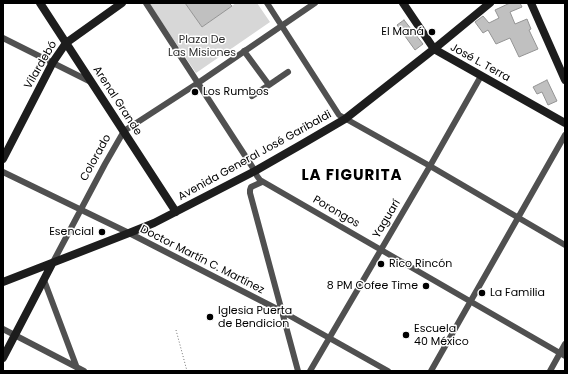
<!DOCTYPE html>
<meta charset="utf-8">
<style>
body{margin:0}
#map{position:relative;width:568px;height:374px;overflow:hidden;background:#fff;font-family:Poppins,sans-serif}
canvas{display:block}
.frame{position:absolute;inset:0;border:4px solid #000;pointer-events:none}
</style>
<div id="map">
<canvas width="568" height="374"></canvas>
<div class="frame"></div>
</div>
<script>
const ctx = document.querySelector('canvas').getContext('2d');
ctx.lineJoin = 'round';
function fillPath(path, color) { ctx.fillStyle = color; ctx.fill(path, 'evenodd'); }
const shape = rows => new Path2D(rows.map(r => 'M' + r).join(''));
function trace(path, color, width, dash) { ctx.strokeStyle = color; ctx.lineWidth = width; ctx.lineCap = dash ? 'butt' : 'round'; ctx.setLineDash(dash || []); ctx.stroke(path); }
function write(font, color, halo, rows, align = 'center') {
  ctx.font = font + ' Poppins,sans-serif'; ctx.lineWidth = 3; ctx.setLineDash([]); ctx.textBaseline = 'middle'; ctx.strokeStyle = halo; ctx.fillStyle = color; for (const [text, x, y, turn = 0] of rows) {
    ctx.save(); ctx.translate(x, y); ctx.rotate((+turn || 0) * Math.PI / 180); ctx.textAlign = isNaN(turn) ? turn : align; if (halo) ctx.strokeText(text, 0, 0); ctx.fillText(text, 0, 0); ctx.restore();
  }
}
fillPath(shape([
 [149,3,185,3,202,27,236,3,257,3,270,22,196,73]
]), '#d7d7d7');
const building = shape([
 [185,3,229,3,232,6,202,27,185,3],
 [510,3,520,3,522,7,510,12,515,24,527,19,531,29,529,30,538,49,519,57,510,38,496,44,488,30,483,33,475,22,483,16,489,23,499,18,495,10,510,3],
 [404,20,423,44,415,50,397,25,404,20],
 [547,80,557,101,548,105,542,92,537,94,533,87,547,80]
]);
fillPath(building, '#c0c0c0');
trace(building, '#949494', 1);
trace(shape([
 [176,330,187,371]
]), '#727272', 1, [1, 2]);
trace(shape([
 [146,3,255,171,257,176,260,180,565,356],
 [267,3,339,115,430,166,565,245],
 [3,38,91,82],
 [244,51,269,85,288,72],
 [252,96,269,85],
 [3,172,129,233,283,312,388,371],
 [262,182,251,187,250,190,250,193,298,371],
 [52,264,105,164,124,131,198,83,315,3],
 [44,280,77,368],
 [3,329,84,371],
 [310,371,430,166,481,76],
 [431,371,565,135],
 [550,371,565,344]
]), '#505050', 6);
trace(shape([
 [40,3,176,212],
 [403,3,434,49,565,123],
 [531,3,565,80],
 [3,159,53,62,66,43,122,3],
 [3,282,129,233,154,223,255,171,304,143,345,119,434,49,490,3],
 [3,358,52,264]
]), '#1d1d1d', 8);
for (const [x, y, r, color] of [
 [432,32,4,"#000"],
 [195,92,4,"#000"],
 [102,232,4,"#000"],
 [381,264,4,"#000"],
 [426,286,4,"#000"],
 [482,293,4,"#000"],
 [210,317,4,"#000"],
 [406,335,4,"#000"]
]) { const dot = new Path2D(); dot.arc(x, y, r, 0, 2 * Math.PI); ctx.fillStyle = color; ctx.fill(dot); trace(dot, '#fff', 1.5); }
write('11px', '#000', '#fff', [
 ["El Maná",424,32,"right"],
 ["Los Rumbos",203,92],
 ["Esencial",94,232,"right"],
 ["Rico Rincón",389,264],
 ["8 PM Cofee Time",418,286,"right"],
 ["La Familia",490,293],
 ["Iglesia Puerta",218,311],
 ["de Bendicion",218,324],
 ["Escuela",414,329],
 ["40 México",414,342]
], 'left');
write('11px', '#2e2e2e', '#fff', [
 ["Plaza De",202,40],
 ["Las Misiones",202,53]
]);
write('11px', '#000', '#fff', [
 ["José L. Terra",480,63,29],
 ["Vilardebó",41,65,-60],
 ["Arenal Grande",117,101,57],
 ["Avenida General José Garibaldi",255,156,-29],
 ["Colorado",96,158,-61],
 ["Porongos",336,212,30],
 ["Yaguarí",387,219,-59],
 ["Doctor Martín C. Martínez",202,260,27]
]);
ctx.letterSpacing = '1px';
write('bold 15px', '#000', '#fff', [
 ["LA FIGURITA",352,176]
]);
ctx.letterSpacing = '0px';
</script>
